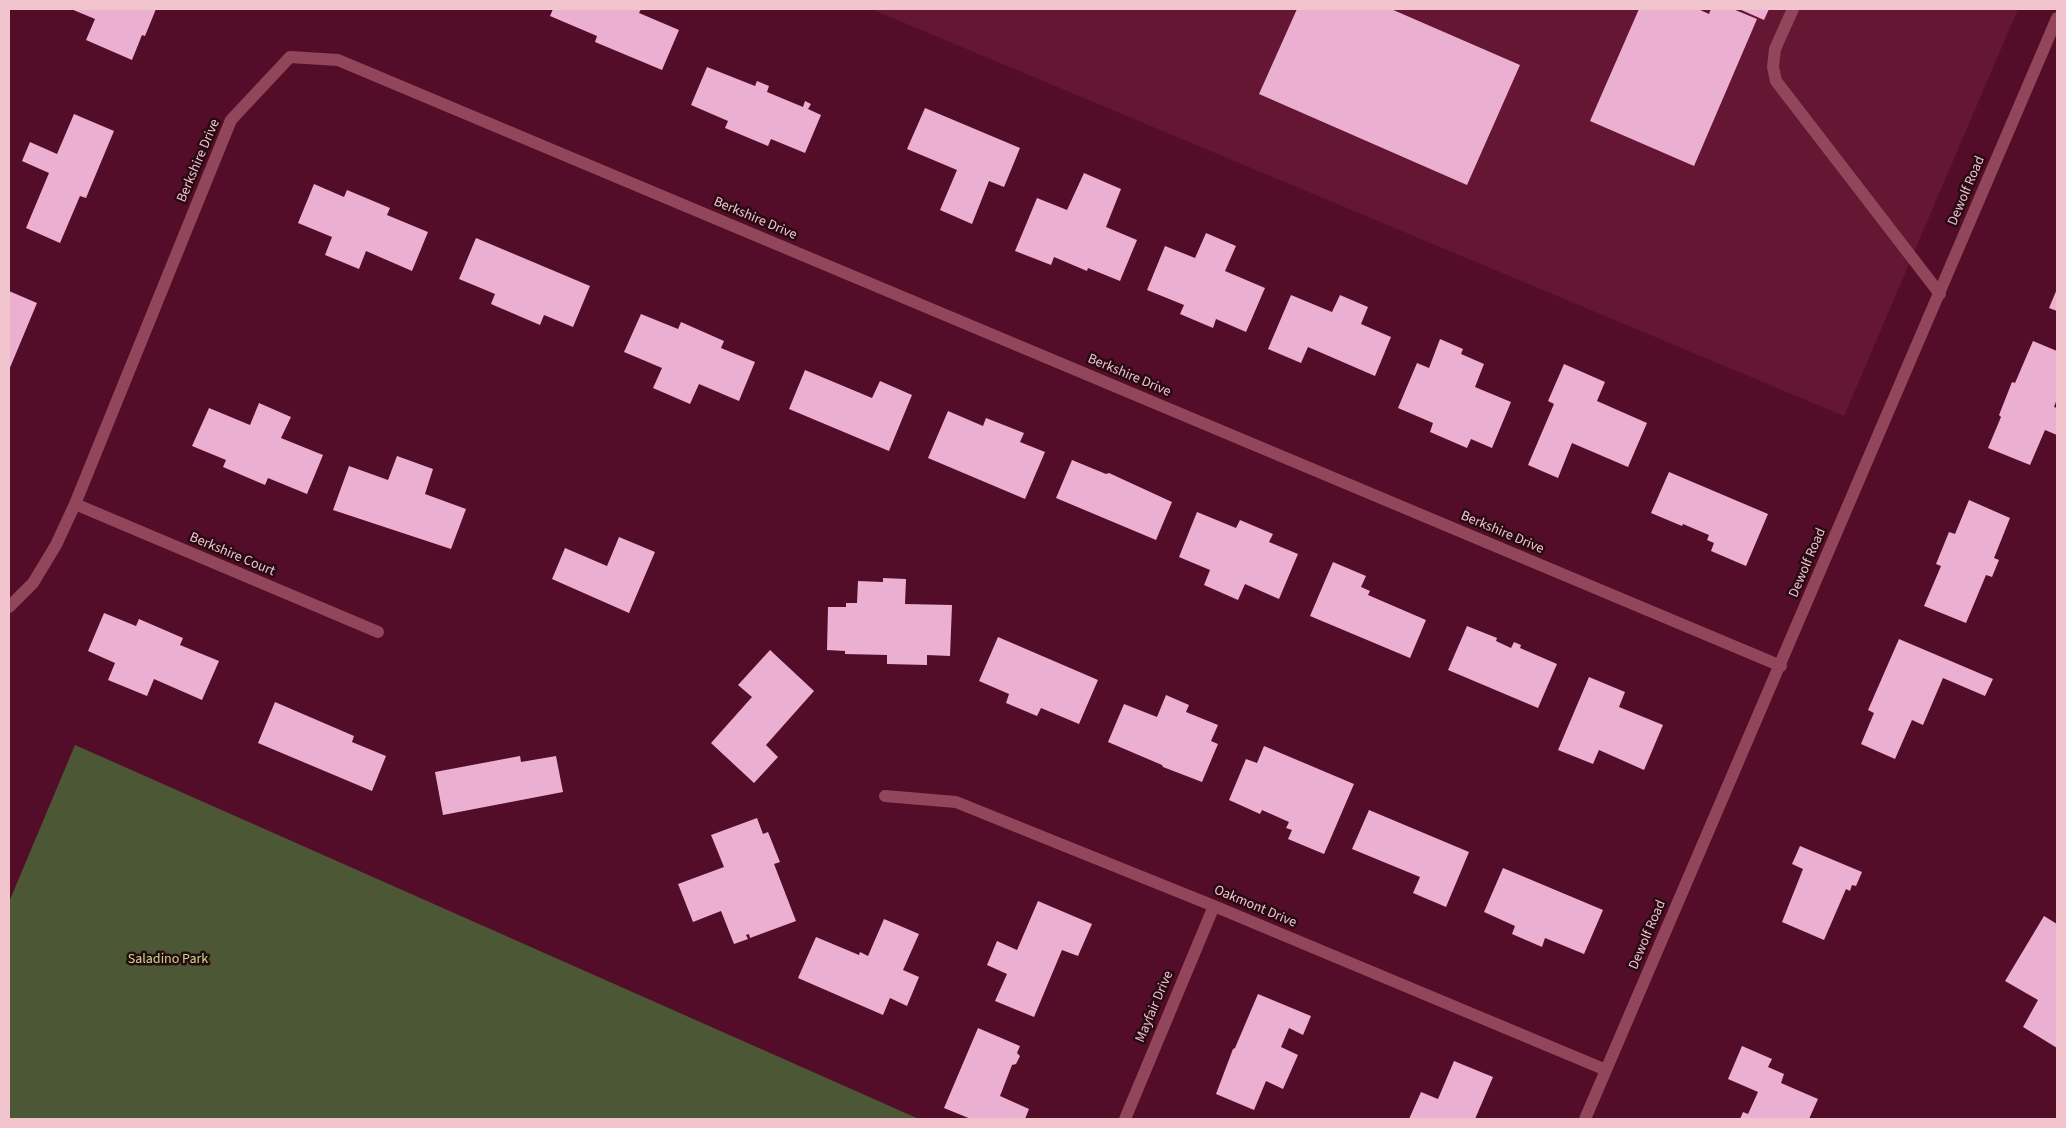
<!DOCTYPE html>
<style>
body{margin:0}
#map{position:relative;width:2066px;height:1128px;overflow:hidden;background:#540d28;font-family:"Source Sans 3",sans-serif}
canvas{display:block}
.frame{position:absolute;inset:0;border:10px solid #f1c4ce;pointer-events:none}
</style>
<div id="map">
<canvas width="2066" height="1128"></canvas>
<div class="frame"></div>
</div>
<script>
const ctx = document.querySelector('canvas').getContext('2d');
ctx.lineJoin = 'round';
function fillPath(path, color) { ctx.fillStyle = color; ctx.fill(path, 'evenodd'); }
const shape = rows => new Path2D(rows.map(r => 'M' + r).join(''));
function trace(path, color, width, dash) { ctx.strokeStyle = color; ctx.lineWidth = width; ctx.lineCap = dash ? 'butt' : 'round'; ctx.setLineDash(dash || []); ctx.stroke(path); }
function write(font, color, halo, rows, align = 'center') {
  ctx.font = font + ' "Source Sans 3",sans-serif'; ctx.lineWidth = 5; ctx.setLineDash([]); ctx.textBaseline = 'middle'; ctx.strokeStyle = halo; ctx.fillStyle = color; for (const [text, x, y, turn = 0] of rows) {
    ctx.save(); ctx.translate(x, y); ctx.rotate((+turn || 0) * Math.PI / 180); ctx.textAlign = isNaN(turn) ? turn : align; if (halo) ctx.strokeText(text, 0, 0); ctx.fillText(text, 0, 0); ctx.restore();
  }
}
fillPath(shape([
 [871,9,2018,9,1844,416]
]), '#641633');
fillPath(shape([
 [75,745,919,1119,9,1119,9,902]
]), '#4c5736');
fillPath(shape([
 [71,9,156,9,145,36,142,35,132,60,86,40,95,19],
 [553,9,641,9,639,13,679,30,662,70,595,42,597,36,550,16],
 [1297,9,1391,9,1520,65,1467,185,1259,94],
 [1639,9,1698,9,1709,14,1711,9,1733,9,1757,19,1694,166,1590,121],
 [1739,9,1769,9,1764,20],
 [707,67,755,86,757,81,769,86,767,92,803,107,805,101,811,104,808,109,821,115,805,153,771,139,768,146,725,128,728,121,691,105],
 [925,108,1020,148,1004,187,989,181,972,224,940,210,957,170,907,149],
 [74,114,114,131,86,198,80,196,60,243,26,228,49,173,22,161,30,142,57,154],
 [1084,173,1121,189,1106,227,1137,240,1120,281,1088,268,1087,271,1054,257,1051,265,1015,251,1037,198,1067,210],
 [314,184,344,197,347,190,390,208,387,215,428,232,412,271,366,251,359,269,325,255,332,237,298,223],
 [1206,233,1236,246,1225,271,1265,288,1246,332,1216,319,1213,328,1180,314,1184,305,1147,290,1165,246,1195,258],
 [476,238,590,286,573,327,544,315,540,325,491,304,495,294,459,279],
 [2057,289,2057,311,2049,308],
 [9,291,37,303,9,370],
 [1291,295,1332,312,1340,295,1368,307,1361,324,1391,337,1375,376,1308,347,1301,363,1268,349],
 [641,314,678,329,681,322,724,341,721,348,755,362,739,401,699,384,690,404,653,388,662,368,624,352],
 [1440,339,1463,349,1461,354,1484,364,1475,387,1511,402,1492,448,1471,439,1467,448,1430,432,1433,423,1398,408,1417,363,1429,368],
 [2033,341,2057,351,2057,399,2054,407,2057,408,2057,435,2045,430,2030,465,1988,448,2001,417,1999,415,2012,382,2015,383],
 [1564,364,1605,382,1597,401,1647,423,1628,467,1572,443,1558,478,1528,465,1554,404,1548,401],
 [805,370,872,398,880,381,912,395,889,451,789,409],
 [259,403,291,417,281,438,323,455,307,494,268,478,265,485,223,467,226,460,192,446,209,408,250,425],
 [948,411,983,426,986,418,1024,433,1020,442,1045,452,1025,499,928,458],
 [397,456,433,469,425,494,466,509,451,549,333,510,349,466,388,480],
 [1072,460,1106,474,1109,473,1172,502,1156,540,1056,498],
 [1669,472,1768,514,1746,566,1711,551,1714,543,1707,540,1709,535,1683,524,1682,526,1651,513],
 [1969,500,2010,518,1994,558,1999,560,1992,577,1986,575,1966,623,1924,606,1941,566,1936,564,1949,532,1955,534],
 [1197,512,1236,528,1240,520,1273,534,1269,542,1298,554,1279,599,1245,584,1238,600,1204,585,1210,570,1179,557],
 [619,537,655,552,629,613,552,579,565,548,607,566],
 [1333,562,1366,576,1361,587,1370,591,1368,595,1426,620,1410,658,1310,616],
 [883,578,906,579,905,604,952,605,950,656,927,655,927,665,887,664,887,655,845,654,845,651,827,650,828,607,846,607,846,603,857,603,858,581,883,582],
 [104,613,136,626,139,619,183,638,180,645,219,661,202,700,154,679,147,696,108,680,115,663,88,651],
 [1467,626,1497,638,1496,641,1511,648,1514,642,1521,645,1520,648,1557,664,1538,708,1448,670],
 [998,637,1098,680,1079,724,1041,708,1037,716,1006,703,1009,694,979,681],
 [1899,639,1993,679,1985,696,1943,678,1923,725,1912,720,1895,759,1861,744,1874,713,1868,710],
 [770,650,814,691,766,745,778,757,754,783,711,743,752,697,738,685],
 [1589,677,1625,692,1619,707,1663,725,1644,770,1599,750,1593,764,1558,750],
 [1166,695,1189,705,1186,712,1218,725,1211,741,1218,744,1202,782,1163,767,1162,765,1108,742,1124,704,1157,717],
 [275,702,354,736,352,742,386,756,372,791,258,743],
 [1264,746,1354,784,1324,854,1288,839,1292,830,1286,828,1289,822,1262,810,1260,814,1229,800,1246,759,1257,763],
 [520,756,521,762,556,756,563,792,443,815,435,772],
 [1369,810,1469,852,1446,907,1413,893,1420,877,1352,849],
 [757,818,763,834,768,832,780,862,774,864,796,921,750,938,749,934,746,935,748,939,734,944,721,911,693,922,678,884,724,867,711,835],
 [1800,846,1862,872,1856,886,1852,885,1850,891,1846,889,1824,940,1782,922,1803,869,1792,864],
 [1503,868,1603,910,1584,954,1545,938,1542,947,1512,934,1515,926,1484,912],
 [1038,901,1092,924,1078,956,1062,950,1034,1017,995,1001,1007,974,987,965,997,941,1017,950],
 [2044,916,2057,924,2057,1048,2023,1027,2038,1000,2005,981],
 [884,919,919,934,903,970,919,977,907,1006,890,998,883,1015,798,978,816,937,859,955,860,952,868,956],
 [1258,994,1311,1016,1303,1035,1289,1028,1281,1047,1298,1055,1283,1089,1266,1081,1254,1110,1216,1094,1233,1049,1235,1048],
 [978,1028,1020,1046,1017,1053,1020,1056,1016,1064,1012,1065,1000,1096,1029,1109,1025,1119,971,1119,944,1108],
 [1742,1046,1772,1059,1768,1067,1784,1074,1781,1083,1818,1099,1809,1119,1740,1119,1743,1112,1748,1114,1758,1092,1728,1079],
 [1454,1061,1493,1077,1475,1119,1409,1119,1421,1092,1438,1099]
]), '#ebafd2');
trace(shape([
 [1793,9,1775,49,1773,67,1776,81,1940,294]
]), '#91465b', 12);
trace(shape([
 [75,504,378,632],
 [9,607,33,583,56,545,75,504,231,120,290,57,338,60,1781,666],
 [885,796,956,802,1214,906,1606,1070],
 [1125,1119,1214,906],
 [1585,1119,2057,18]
]), '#91465b', 12);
write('14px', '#f1c4ce', '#280a13', [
 ["Berkshire Drive",199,161,-67],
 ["Dewolf Road",1967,191,-67],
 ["Berkshire Drive",755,219,23],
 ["Berkshire Drive",1129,376,23],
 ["Berkshire Drive",1502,533,23],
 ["Berkshire Court",232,555,23],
 ["Dewolf Road",1808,563,-67],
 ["Oakmont Drive",1255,907,23],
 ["Dewolf Road",1648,935,-67],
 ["Mayfair Drive",1155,1007,-67]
]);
write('14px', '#c1dd89', '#280a13', [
 ["Saladino Park",168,960]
]);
</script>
